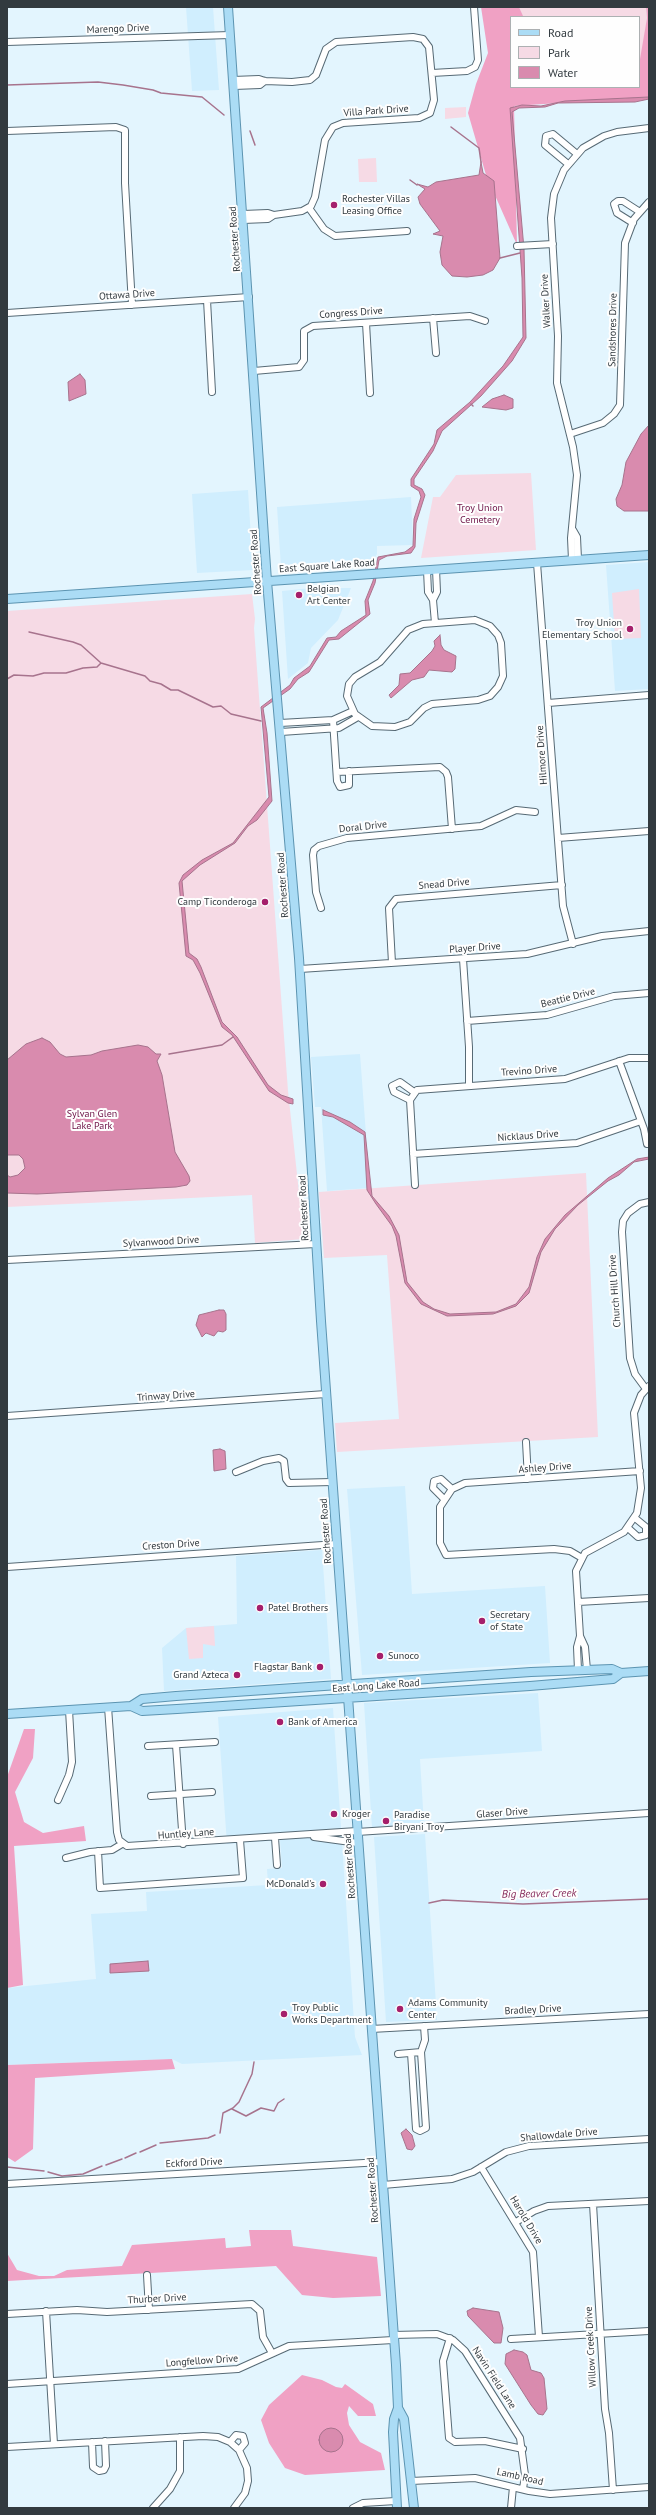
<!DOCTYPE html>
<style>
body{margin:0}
#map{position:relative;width:656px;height:2515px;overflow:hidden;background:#e3f5fe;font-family:"PT Sans",sans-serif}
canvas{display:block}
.frame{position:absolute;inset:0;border:8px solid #323a3f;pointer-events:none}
.legend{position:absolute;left:510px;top:16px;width:130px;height:72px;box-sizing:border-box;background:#fefefe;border:1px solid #acb0b2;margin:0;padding:5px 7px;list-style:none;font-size:12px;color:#323a3f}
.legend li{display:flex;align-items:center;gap:8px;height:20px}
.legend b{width:20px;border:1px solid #acb0b2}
</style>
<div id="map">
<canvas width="656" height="2515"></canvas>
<div class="frame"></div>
<ul class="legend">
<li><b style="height:5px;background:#abdcf5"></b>Road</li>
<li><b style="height:11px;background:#f6dae5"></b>Park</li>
<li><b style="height:11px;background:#d98bae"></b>Water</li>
</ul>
</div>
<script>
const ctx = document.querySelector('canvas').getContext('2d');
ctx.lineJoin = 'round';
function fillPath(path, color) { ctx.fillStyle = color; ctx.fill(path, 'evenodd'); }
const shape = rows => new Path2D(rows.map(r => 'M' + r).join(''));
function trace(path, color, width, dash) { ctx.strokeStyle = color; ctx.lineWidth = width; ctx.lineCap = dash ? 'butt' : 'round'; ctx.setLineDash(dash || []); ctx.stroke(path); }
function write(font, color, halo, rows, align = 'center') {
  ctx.font = font + ' "PT Sans",sans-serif'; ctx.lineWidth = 4; ctx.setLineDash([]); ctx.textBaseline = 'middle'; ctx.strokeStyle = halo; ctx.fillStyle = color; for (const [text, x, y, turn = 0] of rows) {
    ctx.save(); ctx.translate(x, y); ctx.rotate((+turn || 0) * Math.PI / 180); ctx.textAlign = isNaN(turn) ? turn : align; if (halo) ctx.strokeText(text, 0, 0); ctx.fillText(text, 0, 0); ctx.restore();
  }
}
fillPath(shape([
 [186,7,213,7,219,90,192,91],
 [248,490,253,570,197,573,192,494],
 [411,497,413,545,377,546,377,554,372,562,281,567,277,507],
 [649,562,649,689,615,691,606,565],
 [312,588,351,588,338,620,311,648,308,663,288,679,282,591],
 [360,1054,370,1188,327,1191,321,1107,315,1107,311,1057],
 [405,1486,412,1594,545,1586,550,1663,362,1675,347,1489],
 [322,1550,331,1679,164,1691,162,1648,186,1628,237,1624,236,1556],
 [538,1693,542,1751,420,1759,424,1825,372,1828,364,1703],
 [333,1708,355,2037,362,2055,182,2064,172,2059,7,2065,7,1988,96,1979,91,1914,147,1911,146,1892,268,1885,267,1869,282,1868,280,1840,227,1844,218,1717],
 [425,1834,437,2020,386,2022,374,1837]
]), '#d0eefe');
fillPath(shape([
 [519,7,646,7,647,18,641,64,639,65,639,17,523,17],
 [466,107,466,117,445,119,445,108],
 [376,158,377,182,359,182,358,159],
 [531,473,536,550,421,558,433,497,440,497,456,475],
 [639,589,641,638,615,639,612,593],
 [252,594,255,619,254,628,288,1091,304,1239,255,1243,252,1195,7,1207,7,611],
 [586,1173,598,1437,337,1452,335,1423,399,1419,387,1255,324,1258,319,1192],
 [214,1626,215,1646,203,1644,203,1658,189,1659,186,1628]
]), '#f6dae5');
fillPath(shape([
 [481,7,519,7,523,16,511,17,511,87,639,87,639,65,647,18,646,7,649,7,649,97,514,106,517,245,486,175,468,113,476,84,488,53],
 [24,1729,35,1729,33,1758,15,1792,24,1822,43,1833,84,1826,86,1841,14,1846,23,1985,7,1988,7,1777],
 [172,2059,175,2069,35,2078,33,2149,15,2162,7,2157,7,2065],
 [249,2230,291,2230,293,2246,377,2257,381,2296,333,2298,302,2295,276,2266,7,2281,7,2253,17,2270,39,2276,54,2276,67,2270,122,2266,132,2245,225,2238,226,2248,251,2246],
 [302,2375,322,2380,336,2387,342,2388,345,2384,373,2404,376,2416,358,2416,349,2406,347,2413,349,2425,360,2442,381,2453,385,2470,305,2475,285,2468,269,2443,261,2420,269,2405]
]), '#f0a1c4');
const water = shape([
 [649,97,649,99,635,102,558,103,545,107,519,108,512,112,524,249,526,338,512,361,481,396,442,431,433,451,414,479,414,485,422,489,425,495,416,523,415,547,411,553,387,556,379,560,375,583,368,600,370,614,339,639,329,640,309,672,298,679,290,689,263,708,267,733,272,801,257,820,248,826,235,843,200,865,182,881,189,953,197,959,201,967,222,1022,237,1037,268,1085,281,1095,293,1099,293,1104,288,1103,269,1091,232,1035,222,1027,200,973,193,960,186,956,179,883,183,875,202,860,233,843,269,797,261,707,290,685,294,678,310,666,327,638,336,637,341,631,366,615,365,601,373,581,378,557,405,552,413,546,414,519,421,497,419,491,411,486,411,479,434,444,437,430,470,402,503,366,523,337,522,278,510,108,522,105,541,106,565,101,649,97],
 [481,162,483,173,494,181,500,258,493,270,483,275,467,277,452,276,442,265,440,252,443,236,433,234,440,231,420,204,418,197,425,189,417,184,428,187,436,182,479,175,481,162],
 [80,374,85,380,86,394,69,401,68,382,80,374],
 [504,395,513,399,513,408,506,410,482,407,492,399,504,395],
 [649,425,649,511,624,511,617,506,616,499,622,485,626,462,641,434,649,425],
 [440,635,441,645,444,650,456,656,455,669,452,672,429,670,424,677,412,680,391,698,389,695,399,685,400,674,410,673,432,651,435,646,434,641,440,635],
 [42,1038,50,1042,60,1054,66,1057,91,1055,102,1051,138,1045,148,1047,156,1054,161,1054,157,1061,162,1075,175,1152,189,1176,190,1181,187,1185,176,1187,37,1194,7,1193,7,1175,10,1177,18,1175,25,1168,23,1159,19,1155,7,1155,7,1060,26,1044,42,1038],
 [323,1110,350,1122,365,1132,372,1196,389,1216,399,1235,407,1282,423,1302,434,1309,450,1314,496,1312,516,1304,529,1287,537,1257,545,1239,565,1215,608,1178,637,1159,649,1157,649,1159,634,1162,619,1175,608,1181,578,1205,555,1229,541,1252,529,1293,516,1306,493,1314,447,1316,421,1304,405,1283,396,1236,392,1226,376,1204,367,1190,364,1135,333,1117,323,1115,323,1110],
 [219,1310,224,1310,226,1314,226,1330,223,1332,218,1331,214,1336,206,1333,202,1337,196,1325,199,1315,219,1310],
 [220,1449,225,1451,226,1469,214,1471,213,1450,220,1449],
 [148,1961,149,1971,110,1973,110,1964,148,1961],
 [406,2129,412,2135,415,2146,412,2150,407,2149,401,2133,406,2129],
 [473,2308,499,2312,503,2328,501,2343,494,2343,468,2316,467,2311,473,2308],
 [514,2350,523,2352,527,2355,531,2370,541,2373,544,2378,547,2409,543,2415,538,2414,531,2405,505,2364,506,2354,514,2350],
 '319 2440a12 12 0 1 1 24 0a12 12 0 1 1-24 0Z'
]);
fillPath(water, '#d98bae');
trace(water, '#a7738d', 1);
trace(shape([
 [7,85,98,82,123,85,153,90,161,93,202,97,224,115],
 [451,127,479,148,481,162],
 [250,131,255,145],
 [410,180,417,185],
 [500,258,520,253],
 [471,404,473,406],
 [29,632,73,642,81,645,101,663,145,676,150,681,161,684,171,690,178,690,213,707,221,706,231,714,261,721],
 [7,679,14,675,33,676,44,673,66,673,83,668,97,667,101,663],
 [169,1054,222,1045,233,1037],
 [429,1903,443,1900,523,1904,649,1899],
 [232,2109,246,2116,261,2108,274,2111,278,2103,284,2099],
 [220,2133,223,2113,233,2108,239,2102,252,2074,254,2062],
 [160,2143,208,2138,215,2135],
 [140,2152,156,2145],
 [125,2158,136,2153],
 [106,2165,122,2159],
 [7,2167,44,2171],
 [48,2172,62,2176,83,2174,102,2166]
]), '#a7738d', 1.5);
const minor = shape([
 [7,42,230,35],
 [432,73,467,71,475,67,478,60,474,7],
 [233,80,259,79,265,81,292,82,310,80,316,75,326,49,336,42,413,37,423,39,429,47,434,100,430,113,419,118,343,123,333,127,325,140,315,197,311,206,302,211,274,215],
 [234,86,260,85,265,81],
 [7,131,116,127,125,130,125,183,132,305],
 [568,164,545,145,546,136,553,134,577,154],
 [309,208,324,229,335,236,407,231],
 [243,214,268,213,274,215,268,219,243,220],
 [633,223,617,213,614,204,618,201,623,201,640,212],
 [517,246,553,244],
 [207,300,212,392],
 [7,313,249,297],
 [433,318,436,353],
 [366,323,370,393],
 [254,371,299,367,304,360,304,331,313,326,470,316,485,321],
 [570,434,603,423,614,414,620,405,625,243,634,219,649,202],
 [573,530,577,537,578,559],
 [572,560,571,538,577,475,573,447,557,383,558,336,551,218,554,194,564,170,583,148,604,136,617,132,649,128],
 [537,563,563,906,573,944],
 [427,570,428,592,433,600,437,592,436,569],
 [433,600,435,623],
 [475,620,490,626,498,635,501,643,503,676,498,687,490,696,478,700,432,704,424,708,410,722,395,727,372,726,355,714,347,696,349,684,355,677,380,662,408,630,423,624,475,620],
 [548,703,649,695],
 [333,720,337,781,340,787,349,785,349,771],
 [280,723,333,720,353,711],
 [281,732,339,728,358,717],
 [337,772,440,767,446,772,448,777,452,829],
 [558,838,649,831],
 [321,908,316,892,313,855,314,850,319,846,347,838,481,826,516,810,535,812],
 [463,959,469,1047,469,1086],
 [392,963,389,908,396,899,562,885],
 [300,969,527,954,602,936,649,931],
 [467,1021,547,1015,614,996,649,993],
 [619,1061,644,1129,647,1144],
 [410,1100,394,1092,392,1086,400,1082,414,1092],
 [413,1154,577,1143,641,1121],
 [415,1185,410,1100,417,1090,565,1079,629,1058,649,1058],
 [7,1260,316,1244],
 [646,1389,635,1374,630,1358,622,1232,623,1221,628,1213,640,1204,649,1202],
 [7,1416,326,1394],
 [526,1442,528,1479],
 [236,1472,263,1461,279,1458,284,1461,286,1479,289,1483,332,1482],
 [444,1499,433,1488,434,1481,441,1479,452,1489],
 [628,1528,638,1537,646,1535,646,1527,635,1518],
 [582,1558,570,1551,554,1549,446,1555,440,1543,440,1507,452,1489,465,1483,640,1471],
 [7,1567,337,1544],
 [578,1602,649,1598],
 [578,1670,577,1647,580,1636],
 [587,1670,585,1647,580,1636,576,1571,585,1553,624,1532,637,1513,641,1488,634,1413,641,1395,649,1386],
 [108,1707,117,1832,119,1840,127,1846,357,1831],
 [176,1745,183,1844],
 [148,1746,215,1742],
 [151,1796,212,1792],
 [58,1800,69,1775,72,1762,69,1710],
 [357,1832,649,1813],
 [314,1837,358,1843],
 [275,1838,277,1865],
 [98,1851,100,1888,243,1878,240,1840],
 [66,1858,90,1852,112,1850,122,1844],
 [371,2029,649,2014],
 [411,2053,416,2129,420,2131,426,2128,421,2052],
 [398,2054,421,2052,425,2040,424,2026],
 [481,2167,533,2252,539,2337],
 [7,2184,381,2162],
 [383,2185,452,2179,473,2172,506,2152,529,2146,649,2139],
 [593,2204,605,2409,609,2433,613,2490],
 [516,2222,534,2211,548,2206,649,2201],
 [147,2275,149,2310],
 [46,2311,54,2444],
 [7,2314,77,2310,107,2312,252,2304,260,2311,263,2337,272,2353],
 [393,2335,437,2334,453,2340,465,2351,520,2438,525,2475,523,2489],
 [450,2338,443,2361,449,2438,455,2442,485,2441,523,2449],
 [511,2339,649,2331],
 [7,2384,238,2369,289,2346,393,2340],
 [92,2442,93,2467,99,2471,104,2470,106,2466,105,2441],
 [230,2442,236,2435,243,2436,245,2443,239,2450],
 [7,2447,203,2436,218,2437,230,2442,239,2450,247,2468,248,2481,245,2493,234,2508],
 [411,2481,475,2478,529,2491,550,2494,649,2487],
 [153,2508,170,2489,180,2471,180,2437],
 [353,2508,363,2503,396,2501],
 [511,2508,513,2487]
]);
const major = shape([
 [228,7,267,581,299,958,321,1321,396,2365,398,2408,394,2419,393,2432,397,2508],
 [7,599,649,555],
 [131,1706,142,1711,177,1709,530,1686,613,1679,621,1673],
 [7,1714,131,1706,142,1699,176,1696,531,1672,612,1669,621,1673,649,1671],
 [398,2408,404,2419,414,2508]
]);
trace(minor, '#576a75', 8);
trace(major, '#5c94b1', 10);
trace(minor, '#fff', 6);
trace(major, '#abdcf5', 8);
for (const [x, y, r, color] of [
 [334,205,4,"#a51f6b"],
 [299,595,4,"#a51f6b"],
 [630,629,4,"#a51f6b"],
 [265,902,4,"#a51f6b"],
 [260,1608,4,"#a51f6b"],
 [482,1621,4,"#a51f6b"],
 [380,1656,4,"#a51f6b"],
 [320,1667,4,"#a51f6b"],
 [237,1675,4,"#a51f6b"],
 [280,1722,4,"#a51f6b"],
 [334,1814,4,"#a51f6b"],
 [386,1821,4,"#a51f6b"],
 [323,1884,4,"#a51f6b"],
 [400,2009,4,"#a51f6b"],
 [284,2014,4,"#a51f6b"]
]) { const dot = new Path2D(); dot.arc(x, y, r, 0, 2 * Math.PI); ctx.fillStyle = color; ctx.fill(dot); trace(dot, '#fefefe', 1.5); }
write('10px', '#323a3f', '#fefefe', [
 ["Marengo Drive",118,29,-2],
 ["Villa Park Drive",376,111,-4],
 ["Rochester Road",235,239,-94],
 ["Ottawa Drive",127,295,-4],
 ["Walker Drive",546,301,-93],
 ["Congress Drive",351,313,-4],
 ["Sandshores Drive",613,330,-89],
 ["Rochester Road",256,562,-94],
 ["East Square Lake Road",327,566,-4],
 ["Hilmore Drive",542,755,-94],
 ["Doral Drive",363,827,-6],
 ["Snead Drive",444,884,-5],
 ["Rochester Road",283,885,-94],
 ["Player Drive",475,948,-4],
 ["Beattie Drive",568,998,-14],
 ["Trevino Drive",529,1071,-4],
 ["Nicklaus Drive",528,1136,-4],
 ["Rochester Road",304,1208,-93],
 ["Sylvanwood Drive",161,1242,-3],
 ["Church Hill Drive",615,1291,-94],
 ["Trinway Drive",166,1396,-4],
 ["Ashley Drive",545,1468,-4],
 ["Rochester Road",326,1531,-94],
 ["Creston Drive",171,1545,-4],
 ["East Long Lake Road",376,1686,-4],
 ["Glaser Drive",502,1813,-4],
 ["Huntley Lane",186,1834,-4],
 ["Rochester Road",350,1866,-94],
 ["Bradley Drive",533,2010,-3],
 ["Shallowdale Drive",559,2135,-5],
 ["Eckford Drive",194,2163,-3],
 ["Rochester Road",373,2190,-94],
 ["Harold Drive",526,2220,59],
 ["Thurber Drive",157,2299,-3],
 ["Willow Creek Drive",591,2347,-93],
 ["Longfellow Drive",202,2361,-4],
 ["Navin Field Lane",494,2378,57],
 ["Lamb Road",520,2477,13]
]);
write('10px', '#323a3f', '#fefefe', [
 ["Rochester Villas",342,199],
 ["Leasing Office",342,211],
 ["Belgian",307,589],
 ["Art Center",307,601],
 ["Troy Union",622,623,"right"],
 ["Elementary School",622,635,"right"],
 ["Camp Ticonderoga",257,902,"right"],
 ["Patel Brothers",268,1608],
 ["Secretary",490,1615],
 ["of State",490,1627],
 ["Sunoco",388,1656],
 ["Flagstar Bank",312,1667,"right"],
 ["Grand Azteca",229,1675,"right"],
 ["Bank of America",288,1722],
 ["Kroger",342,1814],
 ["Paradise",394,1815],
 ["Biryani Troy",394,1827],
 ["McDonald's",315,1884,"right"],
 ["Adams Community",408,2003],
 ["Center",408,2015],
 ["Troy Public",292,2008],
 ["Works Department",292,2020]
], 'left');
write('10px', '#6d1246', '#fefefe', [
 ["Troy Union",480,508],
 ["Cemetery",480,520],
 ["Sylvan Glen",92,1114],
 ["Lake Park",92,1126]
]);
write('italic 11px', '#882d5c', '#fefefe', [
 ["Big Beaver Creek",539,1894,-1]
]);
</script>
